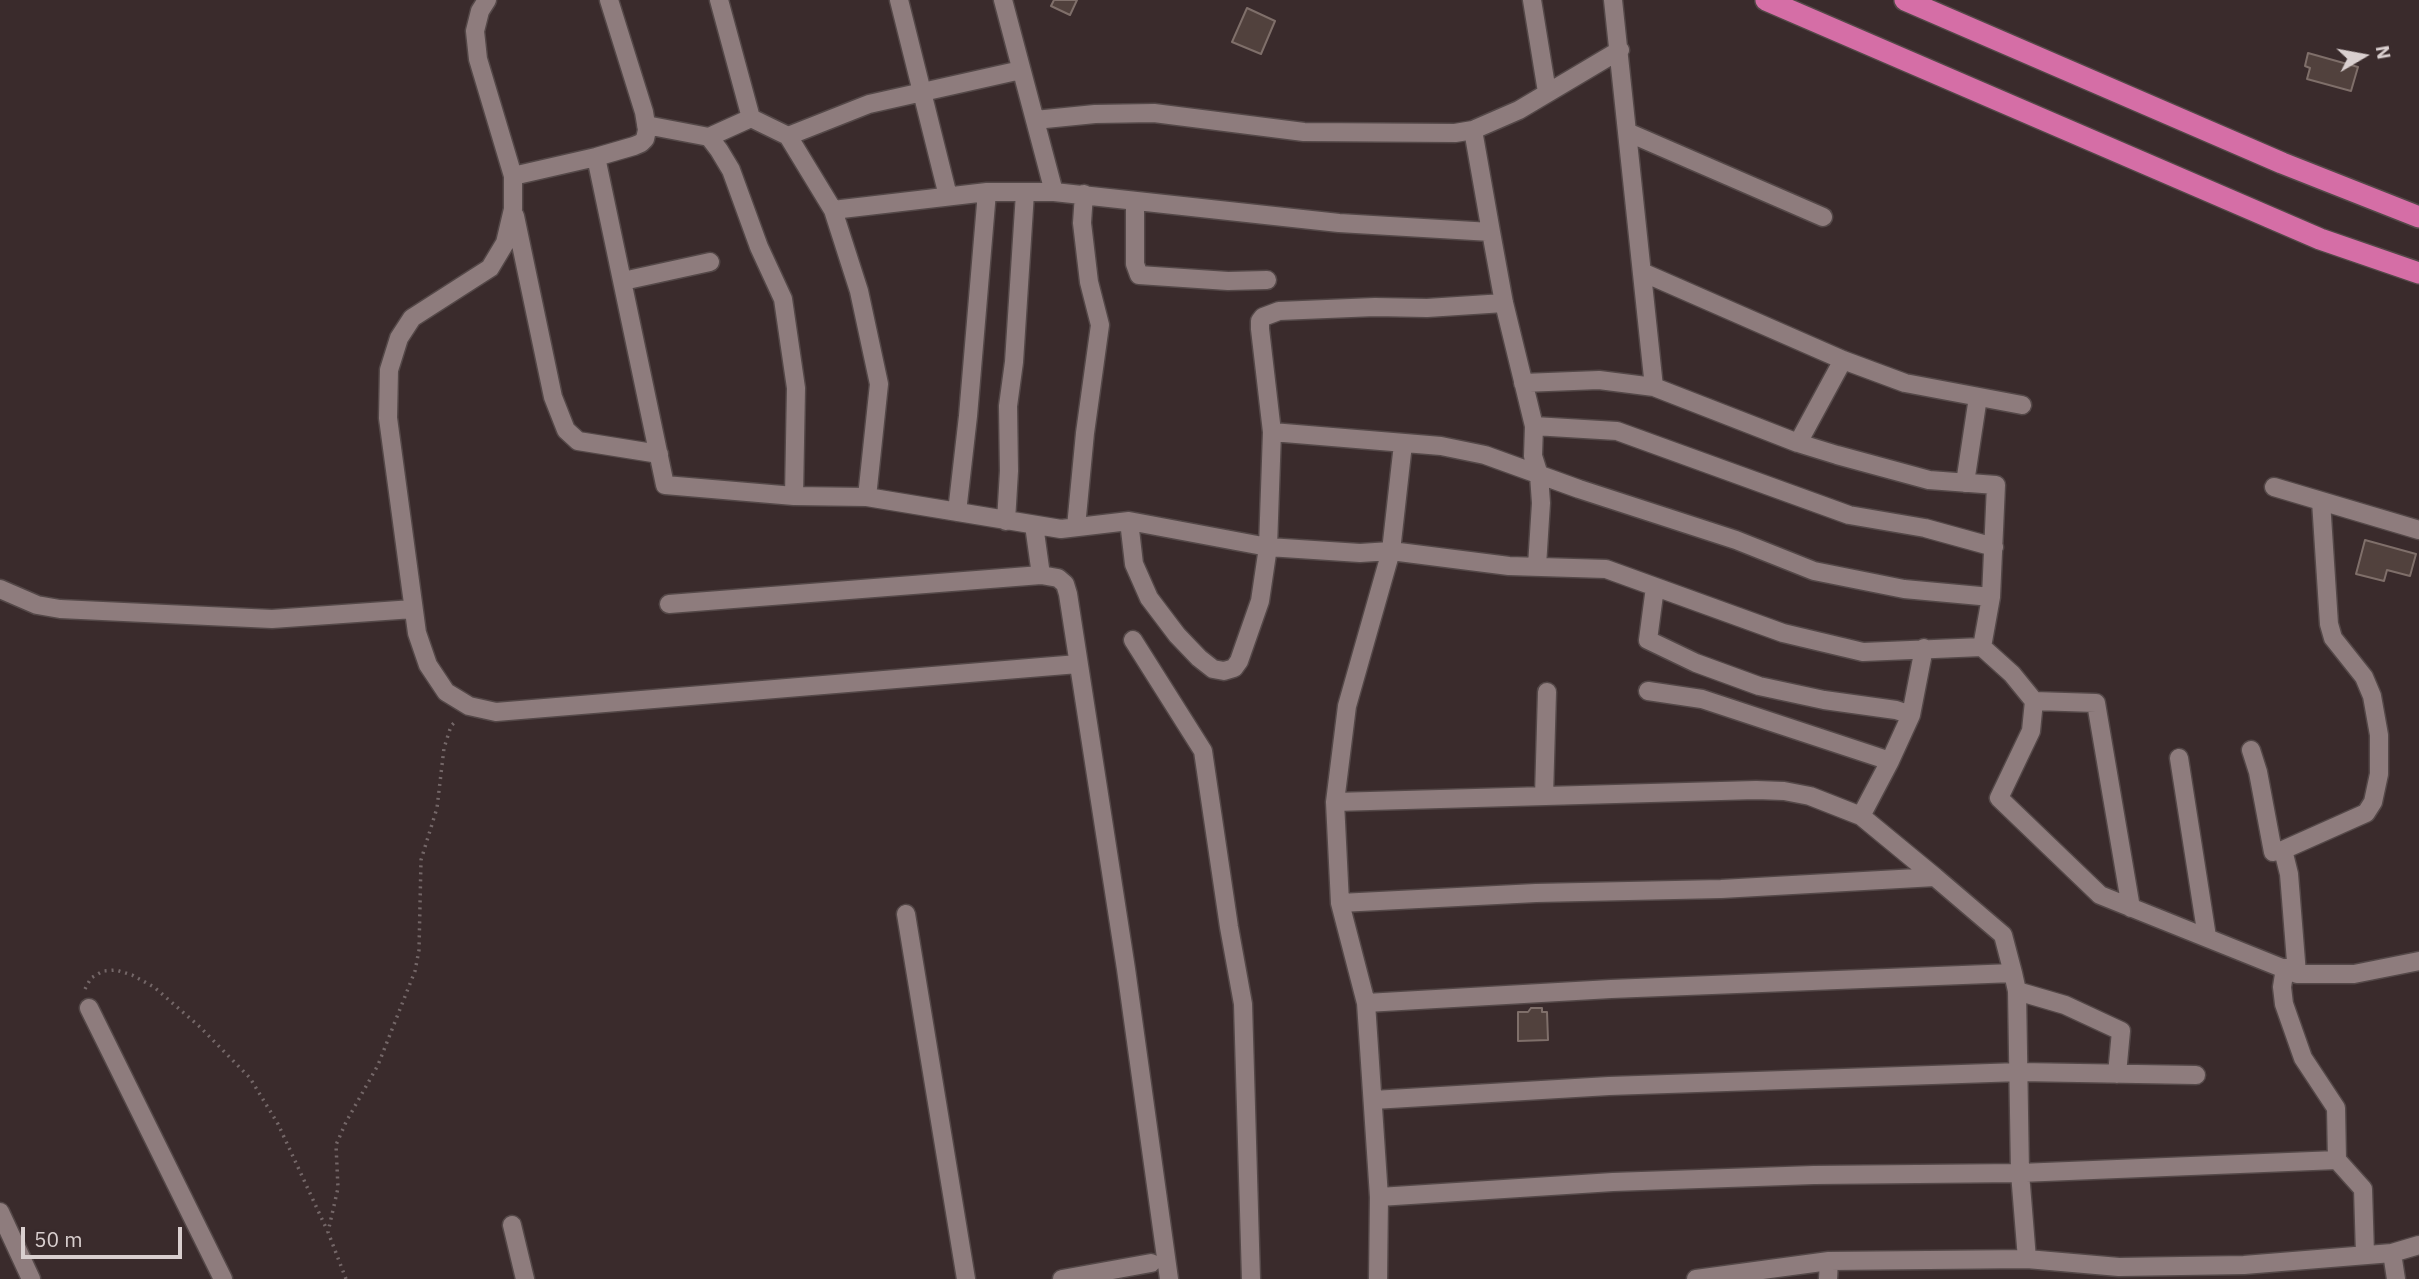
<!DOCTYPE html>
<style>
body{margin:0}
#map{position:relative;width:2419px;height:1279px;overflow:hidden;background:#3a2b2c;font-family:"IBM Plex Sans",sans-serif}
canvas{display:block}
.north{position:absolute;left:2328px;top:21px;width:70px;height:70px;-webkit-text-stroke:5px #3a2b2c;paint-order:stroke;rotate:80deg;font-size:19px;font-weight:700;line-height:28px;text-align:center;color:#d9cfcf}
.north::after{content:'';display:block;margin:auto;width:24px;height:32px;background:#d9cfcf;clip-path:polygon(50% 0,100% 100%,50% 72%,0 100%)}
.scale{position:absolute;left:21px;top:1227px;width:161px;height:32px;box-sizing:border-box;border:4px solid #d9cfcf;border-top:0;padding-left:9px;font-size:21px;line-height:24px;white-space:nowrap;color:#d9cfcf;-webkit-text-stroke:5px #3a2b2c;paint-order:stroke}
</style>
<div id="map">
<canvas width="2419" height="1279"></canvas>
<div class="north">N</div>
<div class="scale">50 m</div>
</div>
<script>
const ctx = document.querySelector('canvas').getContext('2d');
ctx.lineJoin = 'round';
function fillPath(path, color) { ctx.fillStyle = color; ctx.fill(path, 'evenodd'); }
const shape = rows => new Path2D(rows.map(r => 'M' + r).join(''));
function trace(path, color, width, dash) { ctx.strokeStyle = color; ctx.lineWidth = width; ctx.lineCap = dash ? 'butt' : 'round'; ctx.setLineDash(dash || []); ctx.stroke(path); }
const building = shape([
 [1054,0,1077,0,1070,15,1051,6,1054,0],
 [1247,8,1275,21,1261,54,1232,42,1247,8],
 [2308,53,2358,67,2351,91,2307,79,2310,68,2305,66,2308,53],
 [2365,540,2416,554,2410,576,2387,570,2384,581,2356,574,2365,540],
 [1531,1008,1542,1008,1542,1012,1547,1012,1548,1040,1518,1041,1518,1012,1528,1012,1531,1008]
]);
fillPath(building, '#51413d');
trace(building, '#7f6f6a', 2);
const minor = shape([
 [487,0,480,11,475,31,478,59,513,176,513,209,505,243,490,268,412,318,399,338,389,370,388,418,417,633,428,665,446,692,469,706,496,712,1078,664],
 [899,0,948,196],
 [1003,0,1054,192],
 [1532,0,1547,92],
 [751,118,788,136,833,210,859,291,879,384,867,497],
 [1035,120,1095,114,1154,113,1304,132,1455,133,1473,130,1519,110,1620,50],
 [646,125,709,137,719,150,731,170,759,247,783,299,796,388,794,496],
 [1473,130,1491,232],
 [1627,132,1823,217],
 [788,136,869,104,1021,70],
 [709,137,751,118,719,0],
 [596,157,665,485,794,496,867,497,1061,529,1129,521,1268,547,1360,553,1391,551,1509,566,1606,569,1783,633,1863,652,1982,647,1991,597,1996,485,1929,480,1837,455,1798,443,1654,387,1613,0],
 [513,176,596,157,634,146,641,143,645,139,647,130,644,112,609,0],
 [1135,201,1135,264,1139,275,1228,281,1267,280],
 [833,210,987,192,1054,192,1339,223,1491,232,1504,303,1534,426,1533,456,1539,475,1541,503,1537,566],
 [515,216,553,397,566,430,578,441,659,454],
 [1642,272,1843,360,1905,383,2022,405],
 [623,281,710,262],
 [1523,383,1599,380,1654,387],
 [1534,426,1617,431,1849,515,1925,528,1994,547],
 [1272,432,1260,329,1260,321,1263,317,1279,311,1375,307,1427,308,1504,303],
 [1798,443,1843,360],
 [1965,483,1978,397],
 [2274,487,2419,530],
 [957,512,968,416,987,192],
 [1006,521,1009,471,1008,406,1014,362,1025,193],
 [1129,521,1134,564,1149,598,1177,635,1199,658,1213,669,1224,671,1234,668,1239,661,1260,601,1268,547,1272,432,1441,446,1485,455,1579,489,1736,540,1814,571,1904,589,1991,597],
 [1034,525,1041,575,1058,578,1065,584,1068,594,1126,969,1169,1279],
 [1076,527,1085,433,1100,325,1089,282,1082,223,1084,194],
 [1655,587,1648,640,1696,663,1759,686,1824,700,1896,710,1911,715,1924,648],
 [0,589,37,605,60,609,272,619,413,609],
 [669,604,1041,575],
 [1133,640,1203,751,1229,927,1243,1004,1251,1279],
 [1982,647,2012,674,2034,701,2031,731,1999,798,2100,895,2297,974,2354,974,2419,961],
 [1648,691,1702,699,1890,761],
 [2034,701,2096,703,2131,908],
 [2251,750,2258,772,2273,852,2283,850],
 [2179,758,2207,937],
 [1544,796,1547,692],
 [1335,802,1756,790,1784,791,1810,796,1861,816,1935,877],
 [1861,816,1890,761,1911,715],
 [1340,903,1536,893,1721,889,1935,877,2003,935,2013,973],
 [906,914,966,1279],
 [2285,968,2282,987,2284,1004,2303,1058,2336,1108,2337,1160],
 [2297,974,2289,874,2283,850,2366,813,2373,802,2379,774,2379,735,2372,696,2364,677,2333,638,2329,624,2321,501],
 [2017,991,2065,1005,2121,1031,2117,1074],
 [1366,1003,1611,989,2013,973,2017,991,2020,1173,2027,1259],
 [89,1008,223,1279],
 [1373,1100,1609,1086,2020,1072,2196,1075],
 [1379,1197,1613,1182,1814,1175,2020,1173,2337,1160,2363,1189,2365,1254],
 [0,1212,31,1279],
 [512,1225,525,1279],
 [2392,1253,2396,1279],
 [1062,1279,1151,1263],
 [1378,1279,1379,1197,1366,1003,1340,903,1335,802,1347,706,1391,551,1403,444],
 [1696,1279,1829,1261,2027,1259,2119,1267,2244,1265,2392,1253,2419,1245],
 [1828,1279,1829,1261]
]);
const highway = shape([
 [1766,0,2320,239,2419,273],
 [1905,0,2282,163,2419,217]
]);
trace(minor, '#544848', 21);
trace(highway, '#544848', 24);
trace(shape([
 [85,989,91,978,103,971,116,970,132,975,154,987,200,1027,250,1078,278,1124,327,1230],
 [346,1279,328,1232,338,1188,336,1145,346,1122,378,1065,415,971,419,950,421,860,437,808,444,748,451,726,456,721]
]), '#746768', 3.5, [2, 5]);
trace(minor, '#8e7c7d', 18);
trace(highway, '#d56ea6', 21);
</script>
